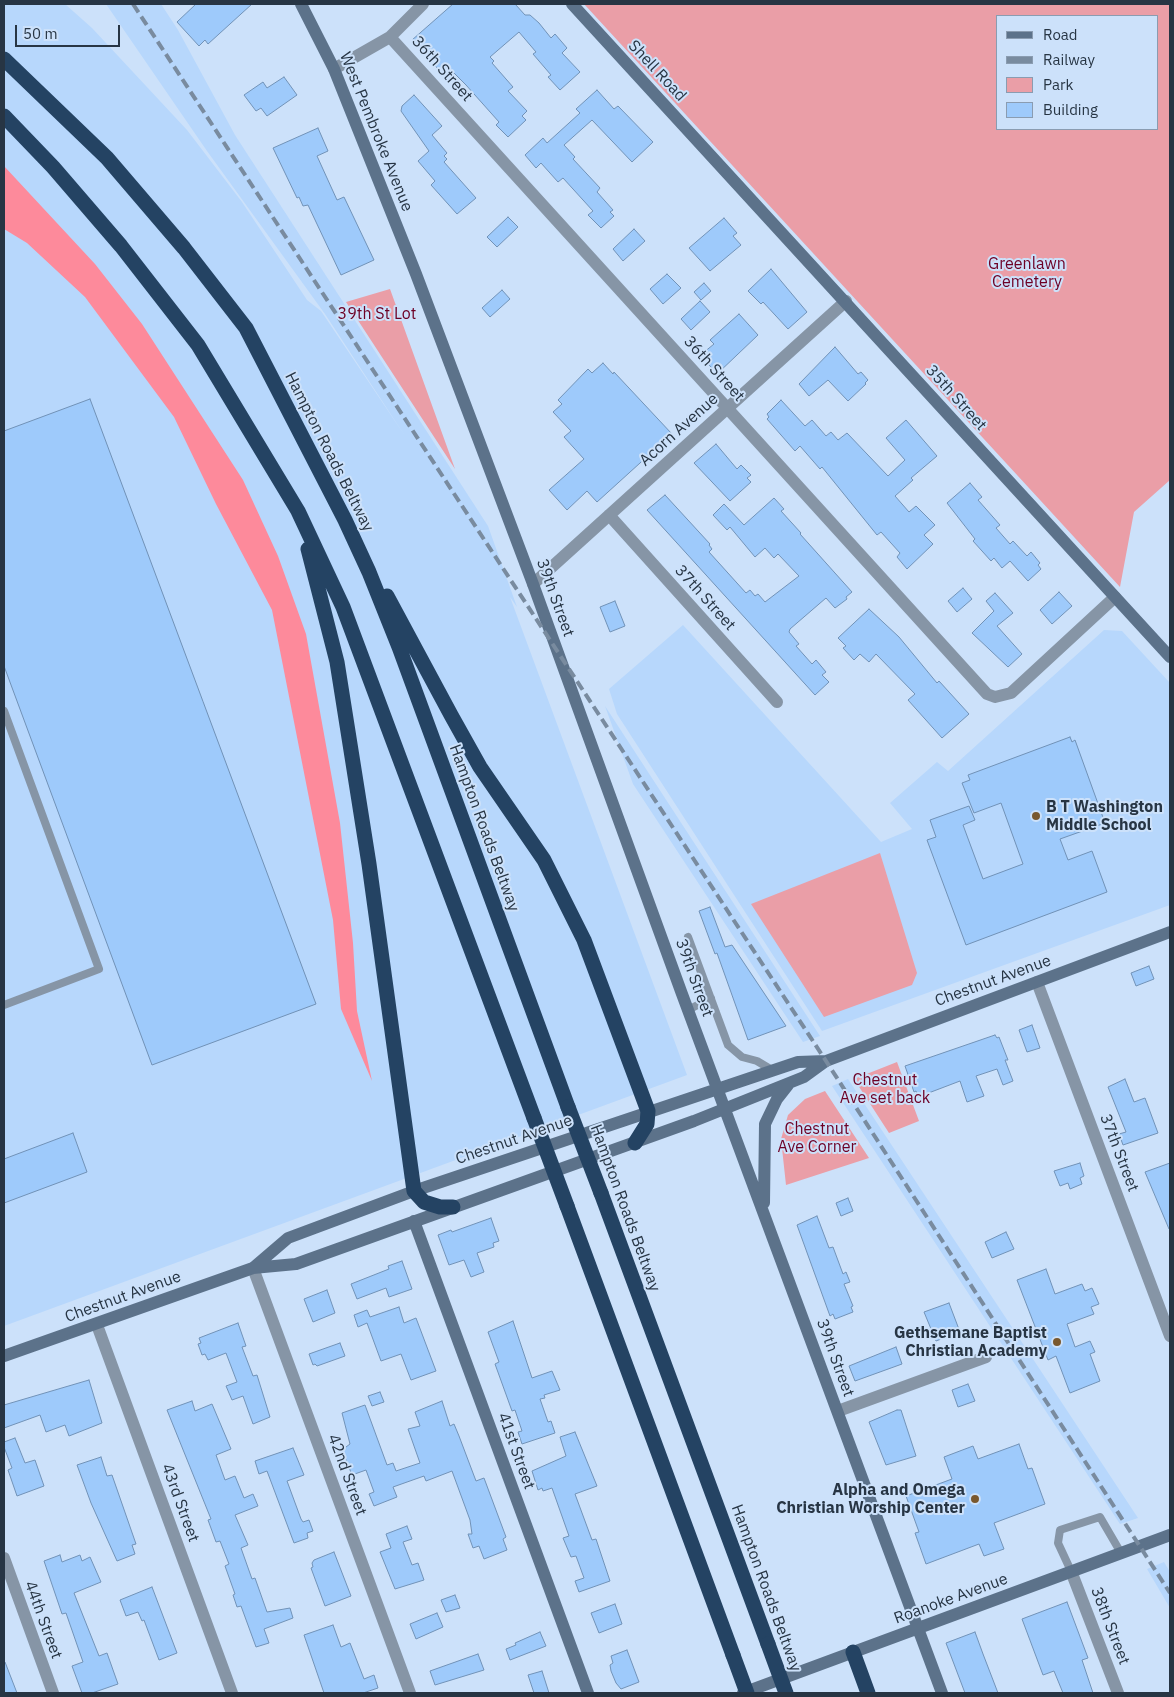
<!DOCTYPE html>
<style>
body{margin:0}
#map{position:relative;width:1174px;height:1697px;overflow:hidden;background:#cce1fa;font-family:"IBM Plex Sans",sans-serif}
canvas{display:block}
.frame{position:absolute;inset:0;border:5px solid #273544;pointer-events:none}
.legend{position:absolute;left:996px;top:15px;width:162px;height:115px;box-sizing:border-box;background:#cce1fa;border:1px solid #8a9cb1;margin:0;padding:6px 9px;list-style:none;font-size:15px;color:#273544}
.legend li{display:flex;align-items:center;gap:10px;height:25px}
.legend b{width:25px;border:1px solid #8a9cb1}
.scale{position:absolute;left:15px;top:25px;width:105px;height:22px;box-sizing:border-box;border:2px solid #273544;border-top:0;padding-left:6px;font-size:15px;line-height:18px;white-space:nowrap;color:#273544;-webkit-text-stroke:4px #cce1fa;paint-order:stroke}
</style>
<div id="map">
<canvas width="1174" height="1697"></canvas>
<div class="frame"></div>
<ul class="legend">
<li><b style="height:6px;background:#5c728a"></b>Road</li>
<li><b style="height:6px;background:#798b9f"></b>Railway</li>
<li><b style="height:14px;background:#ea9ea7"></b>Park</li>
<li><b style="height:14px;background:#9ecafb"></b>Building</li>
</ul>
<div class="scale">50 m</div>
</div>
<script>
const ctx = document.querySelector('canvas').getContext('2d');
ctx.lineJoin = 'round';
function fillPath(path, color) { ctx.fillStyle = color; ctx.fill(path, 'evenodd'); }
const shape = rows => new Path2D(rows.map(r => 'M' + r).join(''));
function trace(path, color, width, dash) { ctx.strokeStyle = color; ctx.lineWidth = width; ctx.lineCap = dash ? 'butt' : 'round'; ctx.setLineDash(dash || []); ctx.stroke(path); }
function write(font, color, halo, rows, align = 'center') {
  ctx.font = font + ' "IBM Plex Sans",sans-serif'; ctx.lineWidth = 4; ctx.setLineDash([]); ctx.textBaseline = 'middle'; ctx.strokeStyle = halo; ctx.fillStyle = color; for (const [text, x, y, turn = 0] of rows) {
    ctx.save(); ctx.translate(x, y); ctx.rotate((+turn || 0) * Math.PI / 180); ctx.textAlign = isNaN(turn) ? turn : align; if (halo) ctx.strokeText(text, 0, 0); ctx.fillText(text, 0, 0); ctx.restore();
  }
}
fillPath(shape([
 [4,4,65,4,92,28,187,130,242,202,307,300,321,311,405,436,325,314,207,151,106,4,161,4,178,30,235,135,488,526,517,607,510,597,687,1075,4,1326],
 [683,625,881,842,912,829,890,803,937,762,948,771,1104,630,1122,631,1170,683,1170,905,822,1031,617,714,609,689],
 [605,706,820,1036,803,1042,633,784],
 [848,1079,1138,1518,1120,1524,832,1086],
 [1164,1562,1170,1572,1170,1608,1147,1569]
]), '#b7d7fc');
fillPath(shape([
 [584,4,1170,4,1170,480,1134,512,1120,587],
 [998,16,1158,16,1158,129,998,129],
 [390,289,455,469,346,302],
 [880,853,917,973,912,985,824,1017,751,904],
 [897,1062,919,1121,889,1133,854,1079],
 [825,1091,869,1158,786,1185,781,1139,788,1115,805,1099]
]), '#ea9ea7');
fillPath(shape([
 [4,166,95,264,142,324,243,480,278,556,306,634,340,823,353,943,357,1011,372,1081,341,1009,333,920,272,610,216,504,174,417,85,297,27,243,4,229]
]), '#fd8a9b');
const building = shape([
 [196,4,252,4,208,44,205,40,199,46,177,22,196,4],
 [453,4,515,4,525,15,530,15,539,23,551,38,555,34,567,48,562,53,580,72,560,90,548,77,551,75,533,54,536,52,519,32,490,57,494,61,492,63,513,87,508,91,527,111,522,116,526,120,508,137,496,125,499,122,466,85,454,73,447,79,412,40,453,4],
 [284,77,297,95,267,116,261,108,256,111,244,95,263,82,267,88,284,77],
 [597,90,614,109,618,106,653,142,632,162,592,120,564,145,575,157,573,159,600,188,597,192,613,210,610,212,614,216,601,228,588,215,593,211,563,178,558,182,541,163,536,168,525,155,543,138,547,143,580,113,576,109,597,90],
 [414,95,442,126,432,135,447,153,444,156,447,159,444,162,476,198,457,214,431,185,435,181,418,161,429,151,401,111,402,106,414,95],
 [318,128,328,151,317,156,337,200,344,197,374,260,341,275,308,205,303,206,299,197,297,198,273,148,318,128],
 [508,217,518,227,497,247,487,237,508,217],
 [724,218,737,233,733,236,741,245,710,271,689,248,724,218],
 [634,229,645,241,623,261,613,249,634,229],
 [771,269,807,312,788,329,763,302,761,304,748,291,771,269],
 [667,274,681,288,663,304,650,289,667,274],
 [704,283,711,291,701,300,694,292,704,283],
 [502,290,510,299,490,317,482,308,502,290],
 [700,301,710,312,691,330,681,319,700,301],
 [739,314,758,335,717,374,703,358,706,356,703,353,714,344,710,340,739,314],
 [835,347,858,374,861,372,868,380,865,383,866,384,848,401,828,380,809,396,799,384,835,347],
 [603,363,613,374,614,372,672,434,597,502,587,491,567,510,549,490,584,459,564,437,571,431,553,412,562,404,558,400,588,369,592,373,603,363],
 [90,399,316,1004,152,1065,4,666,4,431,90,399],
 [781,400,805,426,812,420,826,436,831,432,838,440,847,433,888,476,905,460,886,438,906,420,937,456,911,478,913,480,895,496,909,512,916,506,935,525,924,535,933,544,907,569,897,557,900,553,881,532,877,535,822,467,820,469,800,446,795,451,767,419,769,417,767,414,781,400],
 [716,444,737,469,741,465,751,475,747,478,751,482,730,501,694,463,716,444],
 [970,483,982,497,978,500,1000,525,996,528,1010,544,1013,541,1027,556,1031,552,1040,563,1038,565,1041,569,1028,581,1010,561,1002,568,994,558,991,561,973,541,975,539,947,503,970,483],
 [665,495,710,544,709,545,712,549,709,552,746,593,750,590,755,596,758,594,765,602,799,576,778,554,774,558,765,548,755,557,730,527,727,530,713,515,724,504,744,525,774,498,784,509,781,511,801,533,800,534,852,592,846,597,847,599,835,608,826,598,790,629,789,632,799,644,796,646,812,664,816,660,826,672,822,675,829,682,815,695,647,510,665,495],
 [963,588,972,599,957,612,948,601,963,588],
 [1059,592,1072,606,1052,624,1040,610,1059,592],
 [995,593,1013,613,997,626,1022,654,1008,667,972,633,994,611,986,601,995,593],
 [615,601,625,626,610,632,600,607,615,601],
 [869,609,899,637,937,683,939,681,969,714,942,738,908,700,915,694,876,654,869,662,860,654,854,660,843,648,846,646,838,638,869,609],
 [1070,737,1072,742,1075,740,1105,823,1060,839,1068,860,1092,851,1107,892,966,945,927,840,936,837,930,820,969,806,975,820,963,825,983,879,1023,864,1001,803,974,813,962,783,970,780,968,775,1070,737],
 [710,907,725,947,732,945,786,1026,748,1040,717,953,715,954,699,911,710,907],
 [1149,966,1154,979,1136,986,1131,973,1149,966],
 [1032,1025,1040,1048,1027,1052,1019,1030,1032,1025],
 [995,1035,997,1038,999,1037,1008,1060,1005,1060,1013,1081,1003,1085,997,1069,976,1076,984,1096,967,1102,960,1081,918,1097,916,1091,914,1092,905,1066,995,1035],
 [1125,1079,1134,1102,1145,1098,1158,1133,1123,1145,1119,1134,1126,1132,1108,1087,1125,1079],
 [73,1133,87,1172,4,1203,4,1159,73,1133],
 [1080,1163,1084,1176,1080,1178,1082,1184,1070,1189,1068,1183,1060,1186,1054,1171,1080,1163],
 [1170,1163,1170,1229,1169,1229,1145,1172,1170,1163],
 [848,1198,853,1211,841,1216,836,1203,848,1198],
 [817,1216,829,1248,833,1247,843,1274,846,1272,850,1282,844,1284,853,1306,851,1307,853,1312,835,1319,833,1314,830,1316,797,1225,817,1216],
 [491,1218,499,1241,493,1243,494,1247,477,1253,484,1272,471,1277,464,1260,449,1265,438,1235,451,1230,452,1232,491,1218],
 [1006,1232,1014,1249,992,1258,985,1242,1006,1232],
 [402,1261,412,1289,389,1297,386,1288,357,1299,351,1284,389,1269,388,1266,402,1261],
 [1046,1269,1055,1294,1082,1284,1085,1291,1092,1288,1099,1304,1091,1307,1094,1314,1067,1324,1075,1347,1090,1341,1095,1352,1090,1354,1100,1381,1070,1393,1056,1356,1048,1360,1017,1280,1046,1269],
 [327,1290,335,1313,313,1322,304,1299,327,1290],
 [949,1303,960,1332,936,1341,924,1312,949,1303],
 [399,1307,404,1323,416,1318,436,1371,411,1380,401,1354,381,1361,367,1323,358,1327,354,1315,367,1310,370,1317,399,1307],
 [513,1321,532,1378,552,1371,560,1390,544,1395,545,1398,540,1399,548,1422,551,1421,555,1433,522,1444,518,1432,522,1431,515,1410,512,1411,495,1364,499,1362,488,1332,513,1321],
 [238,1323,246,1346,242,1347,253,1376,257,1375,270,1417,253,1424,243,1396,232,1400,226,1386,237,1382,226,1353,208,1360,205,1354,202,1355,198,1344,201,1343,199,1338,238,1323],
 [340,1343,345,1356,317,1366,315,1364,313,1365,309,1354,340,1343],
 [896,1347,902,1364,855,1381,849,1366,896,1347],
 [89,1380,102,1423,69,1436,65,1425,46,1432,40,1415,4,1428,4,1405,89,1380],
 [968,1384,975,1401,958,1407,952,1390,968,1384],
 [380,1392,384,1402,372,1406,368,1396,380,1392],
 [192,1401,195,1411,212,1404,231,1449,216,1455,225,1480,235,1476,244,1498,253,1494,258,1506,235,1515,248,1545,241,1548,252,1579,255,1578,267,1612,290,1608,293,1618,264,1629,269,1643,256,1647,241,1606,237,1607,233,1595,235,1594,225,1566,229,1564,220,1541,216,1542,208,1520,211,1519,167,1410,192,1401],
 [442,1401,450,1426,454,1424,459,1436,476,1481,484,1478,506,1537,503,1539,507,1550,484,1559,479,1546,473,1548,468,1534,472,1534,470,1520,452,1471,426,1481,424,1476,393,1487,397,1497,374,1506,369,1494,374,1492,366,1470,352,1475,342,1450,350,1444,342,1413,365,1405,387,1465,393,1463,396,1471,420,1463,408,1429,420,1426,415,1412,442,1401],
 [897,1410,901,1410,916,1456,886,1465,869,1422,897,1410],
 [575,1432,597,1486,575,1494,592,1540,596,1539,610,1581,579,1592,575,1581,584,1578,576,1556,571,1557,563,1538,569,1536,552,1488,543,1491,542,1488,538,1490,532,1471,566,1456,560,1437,575,1432],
 [15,1438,25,1463,35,1460,44,1486,17,1496,8,1470,12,1468,4,1447,4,1442,15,1438],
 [1019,1444,1028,1469,1032,1468,1045,1504,994,1523,1004,1549,984,1556,979,1544,926,1564,915,1533,919,1532,906,1496,952,1479,944,1457,973,1446,978,1459,1019,1444],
 [293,1448,304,1475,287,1481,301,1519,303,1522,309,1520,313,1531,307,1533,308,1538,294,1543,267,1471,259,1474,255,1461,293,1448],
 [101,1457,107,1476,112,1475,136,1544,132,1545,135,1554,117,1561,91,1503,77,1465,101,1457],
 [407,1526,412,1539,403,1542,412,1565,418,1563,424,1580,395,1589,380,1552,391,1548,386,1534,407,1526],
 [334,1552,351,1596,325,1606,311,1568,313,1567,312,1563,314,1560,334,1552],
 [60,1555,62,1562,80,1555,82,1561,90,1557,101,1582,74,1593,99,1656,107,1653,118,1684,92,1693,82,1693,72,1666,83,1662,66,1613,62,1614,44,1561,60,1555],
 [152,1587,177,1653,159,1660,144,1620,142,1621,138,1612,126,1616,120,1600,152,1587],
 [455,1595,460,1608,446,1612,441,1600,455,1595],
 [1067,1602,1088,1658,1082,1660,1093,1693,1063,1693,1054,1671,1043,1675,1022,1619,1067,1602],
 [615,1604,622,1624,599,1633,591,1613,615,1604],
 [437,1613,443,1627,416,1639,410,1624,437,1613],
 [333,1625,341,1647,350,1643,364,1679,374,1675,378,1688,363,1693,324,1693,304,1635,333,1625],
 [540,1632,546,1646,510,1660,506,1649,516,1645,515,1643,540,1632],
 [975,1632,983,1654,998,1693,965,1693,946,1643,975,1632],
 [627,1650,639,1682,621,1689,616,1683,611,1671,610,1665,613,1663,611,1656,627,1650],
 [478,1654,484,1670,435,1685,430,1671,478,1654],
 [4,1662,5,1662,17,1693,4,1693,4,1662],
 [542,1671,549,1693,534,1693,528,1675,542,1671]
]);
fillPath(building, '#9ecafb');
trace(building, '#7192b7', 1);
trace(shape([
 [4,711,99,969,4,1005],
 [688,937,728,1045,742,1057,757,1061,772,1070],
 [688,1010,711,998],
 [1071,1571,1058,1543,1060,1530,1100,1517,1121,1553]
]), '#8695a6', 8);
trace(shape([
 [390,37,987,694,995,697,1011,693,1115,597],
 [334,69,390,37,423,4],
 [609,515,777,702],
 [533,584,846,301],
 [1037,982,1170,1336],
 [253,1268,410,1693],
 [97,1325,232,1693],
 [838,1411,986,1357],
 [4,1558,53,1693],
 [1071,1571,1118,1693]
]), '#8695a6', 12);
trace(shape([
 [301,4,334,69,416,274,533,584,682,994,942,1693],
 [572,4,1170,657],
 [764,1203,765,1124,777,1099,788,1085],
 [414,1221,588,1693],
 [253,1268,288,1238,414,1191,798,1062,826,1061],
 [4,1356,253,1268,296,1264,694,1121,804,1077,826,1061,1170,932],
 [743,1693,1170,1535]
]), '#5c728a', 12);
trace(shape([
 [4,59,107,158,184,248,246,328,345,520,369,572,399,647,568,1107],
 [4,116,53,167,121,246,198,345,298,511,343,607,534,1118],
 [308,549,337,662,369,864,414,1191,424,1202,440,1207,453,1207],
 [387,596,451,715,480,767,544,860,584,940,648,1111,647,1124,635,1143],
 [601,1193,768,1644],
 [567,1206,733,1655],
 [853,1652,868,1693]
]), '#244363', 15);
trace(shape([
 [133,4,826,1061,1170,1593]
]), '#798b9f', 4, [10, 5]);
trace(shape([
 [568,1107,601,1193],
 [534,1118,567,1206],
 [768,1644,786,1693],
 [733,1655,747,1693]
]), '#244363', 15);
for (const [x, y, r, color] of [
 [1036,816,5,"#79582e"],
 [1057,1342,5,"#79582e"],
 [975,1499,5,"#79582e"]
]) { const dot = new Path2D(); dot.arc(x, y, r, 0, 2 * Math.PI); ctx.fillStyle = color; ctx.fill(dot); trace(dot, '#cce1fa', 2); }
write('16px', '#273544', '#cce1fa', [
 ["36th Street",442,69,48],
 ["Shell Road",657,71,47],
 ["West Pembroke Avenue",376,132,68],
 ["36th Street",714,369,48],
 ["35th Street",956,398,48],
 ["Acorn Avenue",679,430,-42],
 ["Hampton Roads Beltway",329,452,63],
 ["39th Street",555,598,70],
 ["37th Street",705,598,48],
 ["Hampton Roads Beltway",484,828,70],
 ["39th Street",694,978,70],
 ["Chestnut Avenue",993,981,-20],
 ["Chestnut Avenue",514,1140,-19],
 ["37th Street",1119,1153,69],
 ["Hampton Roads Beltway",625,1208,70],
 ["Chestnut Avenue",123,1297,-20],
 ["39th Street",835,1358,70],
 ["41st Street",516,1451,70],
 ["42nd Street",347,1475,70],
 ["43rd Street",180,1503,70],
 ["Hampton Roads Beltway",766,1588,70],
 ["Roanoke Avenue",951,1599,-20],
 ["44th Street",43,1620,70],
 ["38th Street",1110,1626,69]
]);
write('16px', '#6d0125', '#cce1fa', [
 ["Greenlawn",1027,264],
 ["Cemetery",1027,282],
 ["39th St Lot",377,314],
 ["Chestnut",885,1080],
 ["Ave set back",885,1098],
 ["Chestnut",817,1129],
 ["Ave Corner",817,1147]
]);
write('bold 16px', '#273544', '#cce1fa', [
 ["B T Washington",1046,807,"left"],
 ["Middle School",1046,825,"left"],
 ["Gethsemane Baptist",1047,1333],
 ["Christian Academy",1047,1351],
 ["Alpha and Omega",965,1490],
 ["Christian Worship Center",965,1508]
], 'right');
</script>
